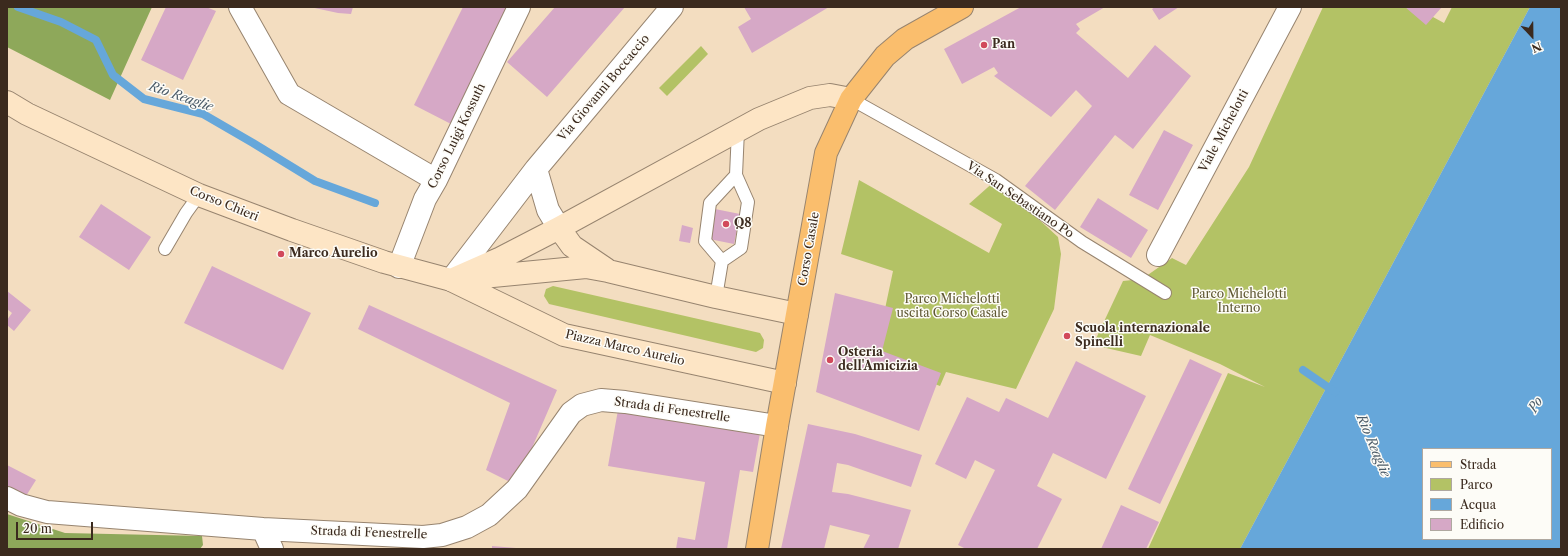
<!DOCTYPE html>
<style>
body{margin:0}
#map{position:relative;width:1568px;height:556px;overflow:hidden;background:#f3ddc0;font-family:"Libre Caslon Text",serif}
canvas{display:block}
.frame{position:absolute;inset:0;border:8px solid #3b2a1e;pointer-events:none}
.legend{position:absolute;left:1422px;top:448px;width:130px;height:92px;box-sizing:border-box;background:#fdfcf7;border:1px solid #afa8a0;margin:0;padding:5px 7px;list-style:none;font-size:12px;color:#3b2a1e}
.legend li{display:flex;align-items:center;gap:8px;height:20px}
.legend b{width:20px;border:1px solid #afa8a0}
.north{position:absolute;left:1512px;top:16px;width:40px;height:40px;-webkit-text-stroke:3px #fdfcf7;paint-order:stroke;rotate:158deg;font-size:11px;font-weight:700;line-height:16px;text-align:center;color:#3b2a1e}
.north::after{content:'';display:block;margin:auto;width:14px;height:18px;background:#3b2a1e;clip-path:polygon(50% 0,100% 100%,50% 72%,0 100%)}
.scale{position:absolute;left:16px;top:522px;width:77px;height:18px;box-sizing:border-box;border:2px solid #3b2a1e;border-top:0;padding-left:5px;font-size:12px;line-height:14px;white-space:nowrap;color:#3b2a1e;-webkit-text-stroke:3px #fdfcf7;paint-order:stroke}
</style>
<div id="map">
<canvas width="1568" height="556"></canvas>
<div class="frame"></div>
<ul class="legend">
<li><b style="height:5px;background:#fabe6d"></b>Strada</li>
<li><b style="height:11px;background:#b3c265"></b>Parco</li>
<li><b style="height:11px;background:#66a7da"></b>Acqua</li>
<li><b style="height:11px;background:#d6a8c6"></b>Edificio</li>
</ul>
<div class="north">N</div>
<div class="scale">20 m</div>
</div>
<script>
const ctx = document.querySelector('canvas').getContext('2d');
ctx.lineJoin = 'round';
function fillPath(path, color) { ctx.fillStyle = color; ctx.fill(path, 'evenodd'); }
const shape = rows => new Path2D(rows.map(r => 'M' + r).join(''));
function trace(path, color, width, dash) { ctx.strokeStyle = color; ctx.lineWidth = width; ctx.lineCap = dash ? 'butt' : 'round'; ctx.setLineDash(dash || []); ctx.stroke(path); }
function write(font, color, halo, rows, align = 'center') {
  ctx.font = font + ' "Libre Caslon Text",serif'; ctx.lineWidth = 3; ctx.setLineDash([]); ctx.textBaseline = 'middle'; ctx.strokeStyle = halo; ctx.fillStyle = color; for (const [text, x, y, turn = 0] of rows) {
    ctx.save(); ctx.translate(x, y); ctx.rotate((+turn || 0) * Math.PI / 180); ctx.textAlign = isNaN(turn) ? turn : align; if (halo) ctx.strokeText(text, 0, 0); ctx.fillText(text, 0, 0); ctx.restore();
  }
}
fillPath(shape([
 [1323,7,1409,7,1433,17,1444,23,1452,7,1530,7,1240,549,1148,549,1228,373,1265,387,1220,364,1150,335,1141,356,1093,345,1123,281,1142,279,1172,258,1186,265,1249,167],
 [701,46,708,54,667,96,659,88],
 [859,180,989,253,1002,224,969,204,996,180,1058,237,1061,254,1054,309,1016,389,946,372,940,386,874,361,893,271,841,254],
 [553,286,760,333,764,340,763,348,756,352,549,304,544,296,546,289]
]), '#b3c265');
fillPath(shape([
 [7,7,152,7,110,100,7,47],
 [7,514,65,533,202,536,203,545,200,549,7,549]
]), '#8ea85a');
fillPath(shape([
 [1530,7,1561,7,1561,549,1240,549],
 [1423,449,1551,449,1551,539,1423,539]
]), '#66a7da');
trace(shape([
 [18,7,61,22,96,40,113,75,144,99,203,114,253,143,315,181,375,203],
 [1303,370,1335,392]
]), '#66a7da', 8);
fillPath(shape([
 [166,7,206,7,216,11,183,80,141,60],
 [310,7,353,7,351,14,338,13],
 [463,7,511,7,451,124,414,105],
 [555,7,625,7,547,97,507,62],
 [744,7,829,7,752,53,738,27,751,19],
 [1021,7,1105,7,1076,24,1080,29,1076,33,1128,78,1155,45,1191,76,1133,149,1115,135,1055,210,1025,186,1092,106,1076,90,1051,117,994,76,998,73,994,67,962,84,944,49],
 [1155,7,1179,7,1159,20,1152,9],
 [1405,7,1442,7,1426,25],
 [1164,130,1193,145,1158,210,1129,195],
 [1098,198,1148,230,1131,258,1080,227],
 [101,204,151,237,129,270,79,237],
 [715,209,740,214,734,244,709,239],
 [682,225,693,228,690,243,679,241],
 [212,266,311,313,283,370,184,323],
 [7,291,31,310,14,331,7,325,7,320,12,313,7,309],
 [835,293,893,308,882,351,941,373,919,431,816,392],
 [369,305,557,390,522,471,508,481,486,470,510,403,358,329],
 [1190,359,1222,374,1160,504,1128,489],
 [1076,361,1146,396,1106,479,1053,453,1037,486,1062,499,1037,549,966,549,958,545,995,470,975,460,966,479,935,464,967,397,999,412,1006,398,1048,418],
 [618,410,760,433,753,472,740,470,727,549,676,549,678,537,695,540,705,482,608,466],
 [808,424,855,434,922,455,911,487,848,465,837,463,832,492,848,494,911,510,898,549,863,549,870,535,830,525,824,549,781,549],
 [7,465,36,480,26,496,7,486],
 [1121,505,1159,522,1146,549,1101,549],
 [492,546,516,548,516,549,492,549]
]), '#d6a8c6');
const service = shape([
 [851,99,996,180,1082,242,1165,293],
 [165,249,186,213,199,195],
 [722,261,705,241,710,203,736,175,738,130],
 [716,297,722,261,741,248,748,202,736,175]
]);
const minor = shape([
 [240,7,289,94,436,180],
 [536,169,548,210,559,228],
 [1158,255,1290,7],
 [399,267,425,199,436,180,519,7],
 [451,280,536,169,672,7],
 [7,498,21,505,47,512,263,529,423,537,442,535,467,527,489,515,517,489,571,413,582,405,601,400,625,402,777,426],
 [263,529,272,549]
]);
const secondary = shape([
 [7,102,27,114,199,195,292,230,384,262,451,280,564,335,785,383],
 [559,228,572,246,606,269],
 [472,278,586,267,608,271,716,297,797,314],
 [451,280,501,258,559,228,759,119,810,98,830,95,851,99]
]);
const primary = shape([
 [757,549,777,426,826,153,851,99,885,56,905,39,962,7]
]);
trace(service, '#97846f', 14);
trace(minor, '#97846f', 24);
trace(secondary, '#97846f', 24);
trace(primary, '#97846f', 24);
trace(service, '#fff', 12);
trace(minor, '#fff', 22);
trace(secondary, '#fde5c5', 22);
trace(primary, '#fabe6d', 22);
for (const [x, y, r, color] of [
 [984,45,4,"#d1495b"],
 [726,224,4,"#d1495b"],
 [281,254,4,"#d1495b"],
 [1067,336,4,"#d1495b"],
 [830,360,4,"#d1495b"]
]) { const dot = new Path2D(); dot.arc(x, y, r, 0, 2 * Math.PI); ctx.fillStyle = color; ctx.fill(dot); trace(dot, '#fdfcf7', 1.5); }
write('bold 12px', '#3b2a1e', '#fdfcf7', [
 ["Pan",992,45],
 ["Q8",734,224],
 ["Marco Aurelio",289,254],
 ["Scuola internazionale",1075,329],
 ["Spinelli",1075,343],
 ["Osteria",838,353],
 ["dell'Amicizia",838,367]
], 'left');
write('12px', '#3b2a1e', '#fdfcf7', [
 ["Via Giovanni Boccaccio",604,88,-50],
 ["Viale Michelotti",1224,131,-62],
 ["Corso Luigi Kossuth",457,136,-64],
 ["Via San Sebastiano Po",1020,200,34],
 ["Corso Chieri",224,204,22],
 ["Corso Casale",809,249,-80],
 ["Piazza Marco Aurelio",625,348,13],
 ["Strada di Fenestrelle",672,410,8],
 ["Strada di Fenestrelle",369,533,2]
]);
write('12px', '#5f5833', '#fdfcf7', [
 ["Parco Michelotti",1239,295],
 ["Interno",1239,309],
 ["Parco Michelotti",952,300],
 ["uscita Corso Casale",952,314]
]);
write('italic 13px', '#4c5c69', '#fdfcf7', [
 ["Rio Reaglie",181,97,19],
 ["Po",1536,405,-60],
 ["Rio Reaglie",1373,446,67]
]);
</script>
